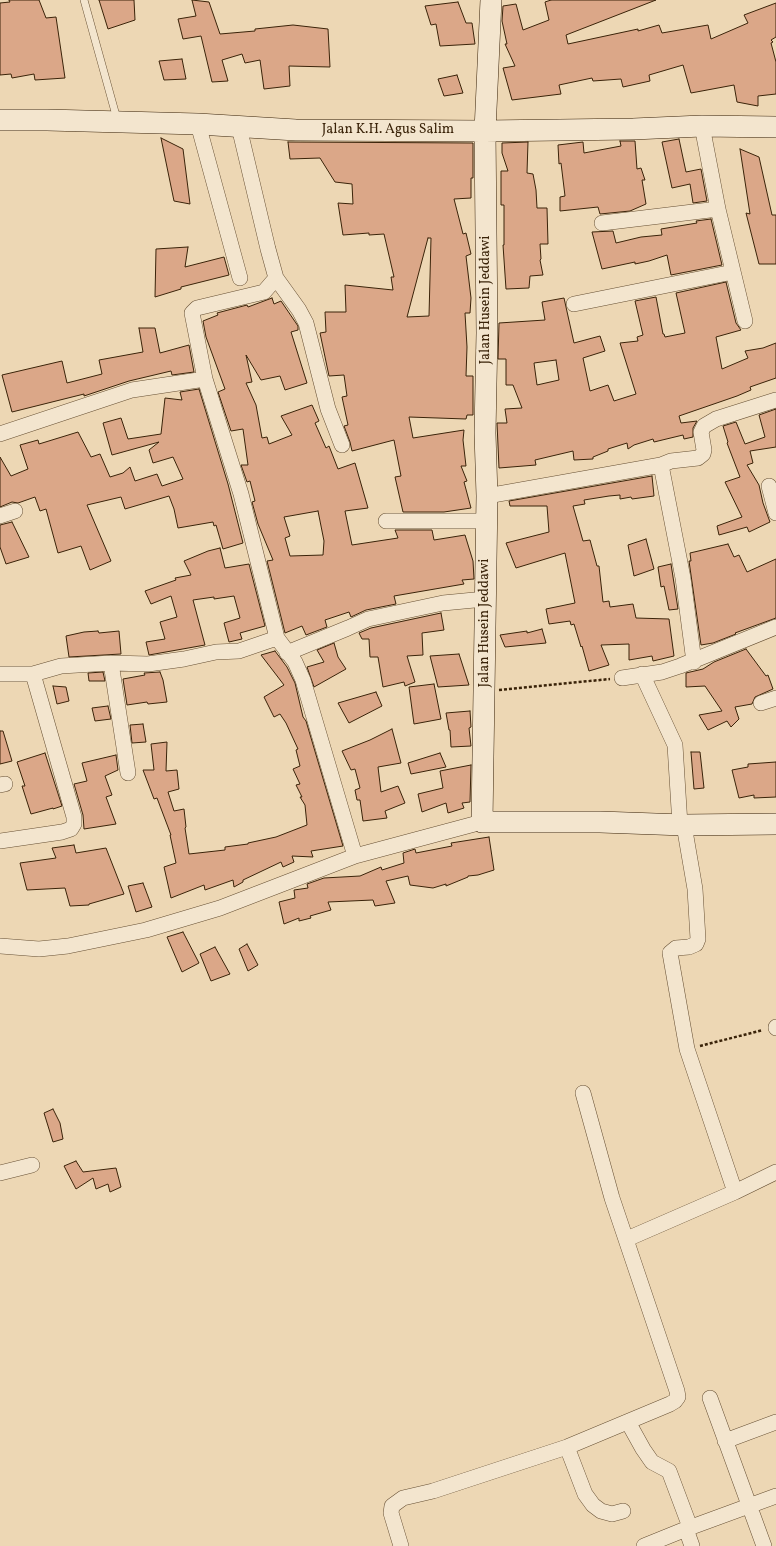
<!DOCTYPE html>
<style>
body{margin:0}
canvas{display:block;background:#edd7b4}
</style>
<canvas width="776" height="1546"></canvas>
<script>
const ctx = document.querySelector('canvas').getContext('2d');
ctx.lineJoin = 'round';
function fillPath(path, color) { ctx.fillStyle = color; ctx.fill(path, 'evenodd'); }
const shape = rows => new Path2D(rows.map(r => 'M' + r).join(''));
function trace(path, color, width, dash) { ctx.strokeStyle = color; ctx.lineWidth = width; ctx.lineCap = dash ? 'butt' : 'round'; ctx.setLineDash(dash || []); ctx.stroke(path); }
function write(font, color, halo, rows, align = 'center') {
  ctx.font = font + ' Vollkorn,serif'; ctx.lineWidth = 4; ctx.setLineDash([]); ctx.textBaseline = 'middle'; ctx.strokeStyle = halo; ctx.fillStyle = color; for (const [text, x, y, turn = 0] of rows) {
    ctx.save(); ctx.translate(x, y); ctx.rotate((+turn || 0) * Math.PI / 180); ctx.textAlign = isNaN(turn) ? turn : align; if (halo) ctx.strokeText(text, 0, 0); ctx.fillText(text, 0, 0); ctx.restore();
  }
}
const building = shape([
 [9,0,39,0,46,18,56,17,65,78,35,80,34,74,12,78,11,74,0,75,0,3,10,2,9,0],
 [99,0,134,0,135,20,108,29,99,0],
 [192,0,209,2,220,34,255,31,255,29,293,25,328,29,330,67,289,66,290,86,264,89,260,60,245,63,242,54,222,60,228,81,212,82,201,36,183,39,178,19,196,16,192,0],
 [551,0,656,0,566,35,568,44,638,29,638,31,659,25,662,33,708,25,711,39,748,23,744,15,776,3,776,37,771,40,773,42,771,43,776,62,776,94,758,96,758,106,737,102,734,85,691,93,683,65,649,75,650,81,623,87,621,79,593,81,592,78,559,85,561,94,512,100,503,68,515,66,505,44,507,44,502,21,503,6,516,4,523,30,549,20,545,2,551,0],
 [458,2,466,23,472,23,475,44,440,46,436,24,431,25,425,6,458,2],
 [182,59,186,79,164,80,159,61,182,59],
 [457,75,463,93,444,96,438,79,457,75],
 [161,138,183,149,190,204,174,201,161,138],
 [679,139,686,172,701,169,707,201,693,203,690,184,672,188,662,142,679,139],
 [620,141,635,141,637,169,641,168,645,180,642,180,646,204,630,211,600,214,598,207,560,211,560,197,565,196,561,163,559,164,558,145,583,142,584,153,621,146,620,141],
 [288,142,473,143,473,178,471,178,471,198,454,199,463,234,466,233,471,254,466,256,471,298,470,313,465,313,467,347,466,376,473,376,473,415,467,415,466,419,409,417,413,438,464,430,463,440,466,466,461,466,467,481,464,482,471,508,444,512,403,512,395,477,401,476,394,440,352,451,350,442,344,426,348,425,342,397,347,396,344,375,329,376,320,333,326,332,325,312,346,312,345,285,393,290,391,277,394,277,384,234,369,235,369,233,343,235,338,203,353,204,352,184,335,182,320,158,290,159,288,142],
 [428,238,431,238,429,316,407,317,428,238],
 [528,142,527,173,533,174,536,190,537,208,547,208,548,244,540,244,541,259,540,260,543,275,530,276,529,288,506,289,503,245,504,245,504,205,501,205,501,171,508,171,502,153,502,143,528,142],
 [740,149,759,157,772,215,776,215,776,264,759,264,746,213,750,214,740,149],
 [711,219,722,265,671,275,667,255,649,261,635,264,635,262,602,269,592,232,613,231,616,243,641,237,662,235,661,229,697,223,696,221,711,219],
 [188,247,185,267,224,257,229,275,181,287,181,289,155,297,156,249,188,247],
 [726,282,736,323,741,330,716,337,722,369,748,358,745,351,763,348,776,343,776,378,750,387,751,390,737,396,679,416,681,423,697,421,693,428,693,437,684,439,683,435,654,442,653,439,634,445,628,449,627,443,608,449,608,451,593,457,593,459,574,460,573,451,535,460,536,465,499,468,497,423,507,423,505,409,522,408,513,385,506,385,506,359,498,359,499,323,545,320,542,302,564,298,574,343,600,336,605,351,583,358,590,391,608,385,614,401,636,394,620,343,638,341,637,337,643,335,635,301,656,297,663,334,664,334,665,337,685,333,676,293,726,282],
 [556,360,559,380,537,385,534,363,556,360],
 [272,298,274,304,281,301,298,326,298,330,291,332,307,383,285,390,280,376,261,380,246,355,252,382,246,383,256,405,262,438,267,437,269,444,292,435,281,416,312,405,319,421,315,423,326,448,329,446,338,469,355,463,368,508,345,511,352,545,398,538,395,530,432,530,434,540,465,535,473,561,474,579,462,580,464,584,394,596,396,604,366,610,351,617,349,612,325,620,327,627,306,635,302,626,285,633,267,561,273,560,258,524,252,502,255,501,250,481,247,482,241,465,248,465,243,429,231,431,218,392,225,389,206,337,203,321,218,315,217,313,247,305,248,307,272,298],
 [318,511,324,541,323,555,290,556,285,538,290,536,284,517,318,511],
 [139,328,155,328,160,353,189,345,194,372,172,375,171,371,129,381,84,396,84,394,12,412,2,375,62,361,67,383,102,374,99,360,143,352,139,328],
 [199,389,228,484,243,543,223,549,216,525,214,526,213,522,178,528,174,509,169,496,125,509,121,497,87,505,111,561,90,570,81,546,58,553,46,509,40,511,35,497,18,503,12,502,0,507,0,457,11,476,28,469,20,445,38,440,39,444,78,432,91,457,100,454,110,477,123,473,130,467,135,481,157,474,162,486,183,479,173,457,153,463,149,450,159,442,112,455,103,423,121,418,128,439,161,434,165,398,182,400,180,392,199,389],
 [776,409,776,447,750,451,753,463,747,465,759,485,763,503,770,522,749,532,747,527,719,535,717,526,742,517,725,482,740,477,727,443,728,442,723,426,736,422,745,444,765,437,759,415,776,409],
 [652,476,654,496,632,499,631,497,620,499,620,495,609,496,584,500,585,504,573,506,583,541,590,540,597,566,599,566,603,602,609,601,610,607,633,604,636,618,669,619,674,656,653,661,652,656,629,660,629,644,601,645,609,665,589,671,582,646,581,647,574,624,571,625,570,621,549,624,546,609,575,603,565,553,516,568,506,543,549,532,547,506,510,506,509,501,652,476],
 [12,522,29,557,6,564,0,547,0,525,12,522],
 [646,539,654,569,634,576,628,545,646,539],
 [728,544,734,557,739,555,747,572,776,559,776,618,735,633,736,634,713,643,701,645,689,561,691,561,690,553,728,544],
 [220,548,225,568,249,564,265,626,240,633,242,639,229,642,224,623,240,618,234,596,214,599,214,597,193,600,205,645,149,655,146,642,165,639,160,622,177,617,171,596,151,604,145,591,176,580,175,578,191,575,184,561,208,551,220,548],
 [671,564,678,609,669,610,664,586,661,587,658,567,671,564],
 [441,613,444,630,422,633,423,655,407,656,415,682,405,686,404,682,383,687,378,657,370,657,369,639,362,639,359,633,371,628,441,613],
 [542,629,546,643,505,647,500,635,527,631,527,633,542,629],
 [98,631,99,633,119,631,121,654,69,657,66,636,84,632,98,631],
 [334,643,338,657,346,669,314,687,307,667,324,662,317,650,334,643],
 [746,649,766,676,768,675,773,689,755,697,752,704,735,707,739,719,731,727,727,721,708,730,699,715,722,711,705,686,686,687,686,673,703,669,714,662,746,649],
 [275,651,287,667,295,683,303,717,306,721,343,846,311,851,313,857,292,856,294,862,283,867,281,862,243,880,243,882,234,887,233,880,205,890,204,885,171,898,164,867,176,863,170,835,171,835,157,798,154,799,143,770,154,770,151,744,167,742,166,771,177,770,179,789,168,792,174,811,184,809,186,827,185,828,189,854,225,850,225,847,248,844,248,843,276,837,307,825,305,805,300,797,302,797,296,785,300,784,293,769,300,766,296,750,298,749,286,723,280,714,274,717,264,697,284,685,261,655,275,651],
 [459,654,469,685,438,687,430,656,459,654],
 [103,672,105,681,89,681,88,673,103,672],
 [160,672,163,680,167,702,148,704,147,702,127,705,123,679,145,675,144,673,160,672],
 [434,684,441,719,414,724,409,687,434,684],
 [53,686,66,687,69,701,57,704,53,686],
 [376,692,382,706,349,723,338,703,376,692],
 [108,706,111,719,95,721,92,708,108,706],
 [470,711,471,727,469,728,471,746,451,747,450,730,449,730,446,713,470,711],
 [143,724,146,742,132,743,130,725,143,724],
 [392,729,401,763,378,767,381,792,398,786,405,803,385,811,387,818,363,821,360,800,357,800,355,790,360,788,355,769,351,770,342,751,370,740,392,729],
 [0,731,3,731,12,761,0,764,0,731],
 [691,752,700,752,704,788,694,789,691,752],
 [45,753,62,806,53,809,53,808,31,814,22,786,25,786,17,762,45,753],
 [440,753,446,767,411,774,408,763,440,753],
 [116,755,118,770,105,776,112,795,106,797,116,824,84,829,83,815,74,784,87,781,82,763,116,755],
 [776,762,776,797,754,798,754,795,739,798,732,770,748,767,748,764,776,762],
 [471,765,470,802,462,803,464,808,448,813,446,803,422,812,418,794,443,788,440,771,471,765],
 [489,837,494,870,478,875,468,876,468,877,446,886,446,884,433,888,410,885,408,876,386,881,395,903,375,906,373,900,328,902,331,910,310,916,311,918,299,921,299,918,284,924,279,902,295,898,294,890,308,888,307,884,324,878,360,876,381,867,382,870,404,863,403,853,415,849,416,853,452,846,451,843,489,837],
 [74,845,76,853,106,848,124,894,89,904,89,905,70,906,65,888,27,890,20,863,56,858,52,848,74,845],
 [143,883,152,907,136,912,128,886,143,883],
 [183,932,199,963,182,972,167,937,183,932],
 [247,944,258,965,248,971,239,949,247,944],
 [215,947,230,974,211,981,200,954,215,947],
 [53,1109,60,1123,63,1139,53,1142,44,1113,53,1109],
 [76,1161,83,1172,116,1168,121,1187,110,1192,108,1184,96,1189,93,1178,76,1189,64,1166,76,1161]
]);
fillPath(building, '#dba788');
trace(building, '#3a2309', 1);
const lane = shape([
 [84,0,117,119]
]);
const street = shape([
 [198,124,240,278],
 [239,127,268,249,276,278,264,292,197,308,192,313,205,379,241,494,277,638,295,662,303,680,355,856],
 [718,209,745,321],
 [602,223,718,209,702,126],
 [276,278,299,310,306,323,328,409,342,445],
 [574,304,733,272],
 [0,434,132,390,205,379],
 [661,465,683,578,694,662],
 [769,486,776,513],
 [487,496,661,465,671,461,698,458,703,454,704,450,701,432,704,426,716,419,776,400],
 [0,516,15,511],
 [386,521,487,521],
 [287,653,348,628,368,619,443,603,485,599],
 [111,663,128,773],
 [0,674,33,674,61,666,111,663,148,664,184,659,216,652,239,651,277,638],
 [642,674,675,745,680,825],
 [622,678,662,672,680,666,776,627],
 [761,703,776,698],
 [0,785,5,784],
 [684,825,695,889,698,939,696,944,689,947,676,948,670,953,687,1049,735,1192],
 [0,841,62,832,71,829,74,824,74,817,33,674],
 [0,946,39,949,68,946,146,930,220,908,355,856,482,822],
 [776,1027,776,1028],
 [0,1173,32,1165],
 [627,1239,735,1192,776,1172],
 [710,1398,764,1546],
 [628,1422,643,1449,652,1462,669,1471,690,1527],
 [725,1441,776,1422],
 [567,1447,585,1494,593,1505,601,1511,612,1514,623,1511],
 [686,1529,692,1546],
 [401,1546,391,1513,392,1506,403,1498,433,1491,567,1447,670,1404,675,1401,678,1397,677,1391,612,1198,583,1093],
 [644,1546,686,1529,776,1496]
]);
const secondary = shape([
 [491,0,485,131,487,333,485,433,487,496,482,822,600,822,684,825,776,824],
 [0,120,47,120,198,124,296,130,485,131,633,129,702,126,776,127]
]);
trace(lane, '#675034', 8);
trace(street, '#675034', 16);
trace(secondary, '#3a2309', 22);
trace(shape([
 [499,690,610,679],
 [700,1046,763,1030]
]), '#3a2309', 2.5, [3, 2]);
trace(lane, '#f3e5ce', 7);
trace(street, '#f3e5ce', 15);
trace(secondary, '#f3e5ce', 21);
write('14px', '#3a2309', '#f3e5ce', [
 ["Jalan K.H. Agus Salim",388,130],
 ["Jalan Husein Jeddawi",486,300,-90],
 ["Jalan Husein Jeddawi",485,623,-90]
]);
</script>
